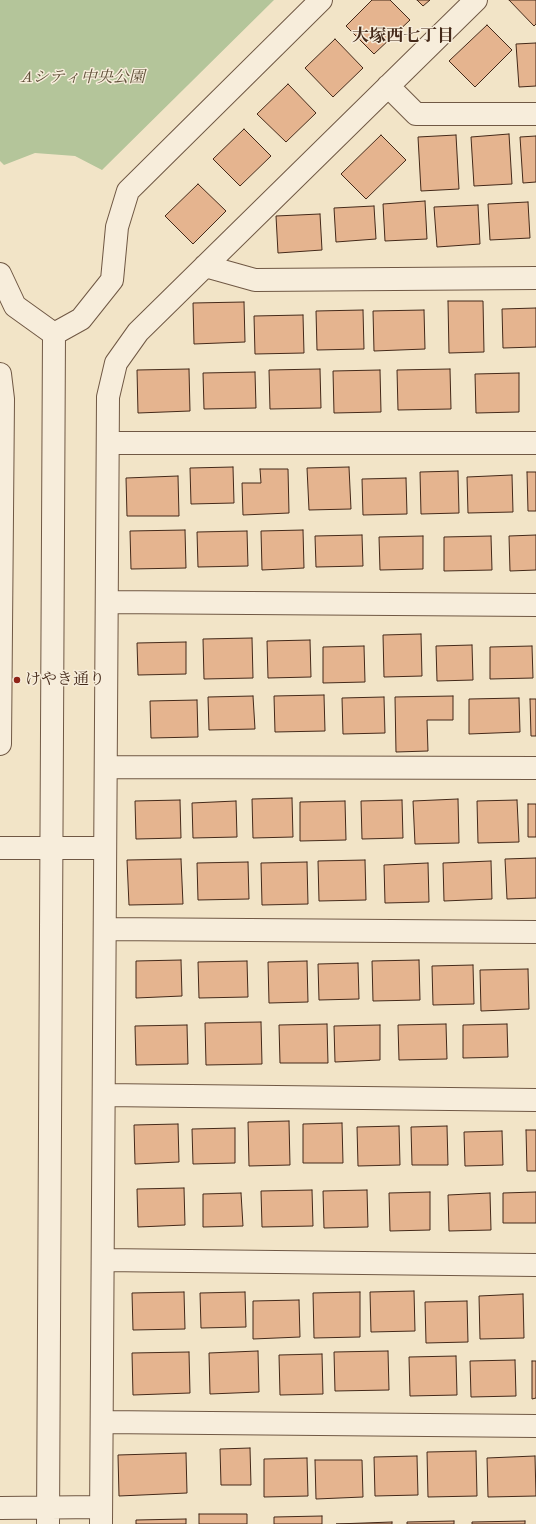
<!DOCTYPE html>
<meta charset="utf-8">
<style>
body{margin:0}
canvas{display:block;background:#f2e4c7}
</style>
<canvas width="536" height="1524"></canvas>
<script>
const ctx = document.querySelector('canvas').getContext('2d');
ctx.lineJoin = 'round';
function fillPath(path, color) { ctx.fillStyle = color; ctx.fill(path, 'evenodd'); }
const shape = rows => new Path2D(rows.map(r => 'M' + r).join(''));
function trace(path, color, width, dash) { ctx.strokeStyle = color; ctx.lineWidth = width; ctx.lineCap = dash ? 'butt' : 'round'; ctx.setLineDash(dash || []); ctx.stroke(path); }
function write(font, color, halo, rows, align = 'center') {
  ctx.font = font + ' "Old Standard TT","Noto Serif JP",serif'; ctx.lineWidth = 3; ctx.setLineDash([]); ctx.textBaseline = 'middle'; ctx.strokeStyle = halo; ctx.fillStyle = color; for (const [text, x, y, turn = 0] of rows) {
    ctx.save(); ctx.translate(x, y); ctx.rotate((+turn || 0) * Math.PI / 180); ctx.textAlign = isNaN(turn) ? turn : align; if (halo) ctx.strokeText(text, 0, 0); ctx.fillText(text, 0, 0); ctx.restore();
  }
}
fillPath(shape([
 [0,0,274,0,102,170,75,156,35,153,4,165,0,161]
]), '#b4c59a');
const building = shape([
 [372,0,390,0,410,20,374,54,346,26,372,0],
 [417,0,430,0,423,6,417,0],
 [509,0,536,0,536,24,534,26,509,0],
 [487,25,512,50,475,87,449,61,487,25],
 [335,39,363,68,333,97,305,68,335,39],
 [536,43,536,86,519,87,516,44,536,43],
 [288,84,316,113,286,142,257,114,288,84],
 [244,129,271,156,240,186,213,159,244,129],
 [509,134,512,184,474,186,471,137,509,134],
 [381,135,406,160,366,199,341,174,381,135],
 [456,135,459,189,421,191,418,137,456,135],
 [536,136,536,182,523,183,520,137,536,136],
 [198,184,226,211,193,244,165,216,198,184],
 [425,201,427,239,385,241,383,204,425,201],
 [528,202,530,238,490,240,488,204,528,202],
 [478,205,480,244,437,247,434,207,478,205],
 [374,206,376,239,336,242,334,208,374,206],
 [320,214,322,250,278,253,276,216,320,214],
 [448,301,483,301,484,352,449,353,448,301],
 [244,302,245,342,194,344,193,303,244,302],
 [536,308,536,347,503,348,502,309,536,308],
 [363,310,364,349,317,350,316,311,363,310],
 [424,310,425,349,374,351,373,311,424,310],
 [303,315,304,353,255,354,254,316,303,315],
 [189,369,190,411,138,413,137,370,189,369],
 [320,369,321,408,270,409,269,370,320,369],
 [450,369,451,409,398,410,397,370,450,369],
 [380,370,381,412,334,413,333,371,380,370],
 [255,372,256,408,204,409,203,373,255,372],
 [519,373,519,412,476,413,475,374,519,373],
 [233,467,234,503,191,504,190,468,233,467],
 [349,467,351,509,309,510,307,468,349,467],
 [260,469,288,469,289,513,243,515,242,483,261,483,260,469],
 [458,471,459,513,421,514,420,472,458,471],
 [527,472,536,472,536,511,528,511,527,472],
 [512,475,513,512,468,513,467,477,512,475],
 [178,476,179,516,127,516,126,478,178,476],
 [406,478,407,514,363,515,362,479,406,478],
 [185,530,186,568,131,569,130,531,185,530],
 [303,530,304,568,262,570,261,531,303,530],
 [247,531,248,566,198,567,197,532,247,531],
 [362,535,363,566,316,567,315,536,362,535],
 [536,535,536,570,510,571,509,536,536,535],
 [423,536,423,569,380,570,379,537,423,536],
 [491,536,492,570,444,571,444,537,491,536],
 [421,634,422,676,384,677,383,635,421,634],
 [252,638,253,678,204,679,203,639,252,638],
 [310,640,311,677,268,678,267,641,310,640],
 [186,642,186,674,138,675,137,643,186,642],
 [472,645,473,680,437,681,436,646,472,645],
 [364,646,365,682,323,683,323,647,364,646],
 [532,646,533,678,490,679,490,647,532,646],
 [324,695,325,731,275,732,274,696,324,695],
 [253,696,255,729,209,730,208,697,253,696],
 [453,696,453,720,427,720,428,751,396,752,395,697,453,696],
 [384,697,385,733,343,734,342,698,384,697],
 [519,698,520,732,469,734,469,699,519,698],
 [530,699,536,699,536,736,531,736,530,699],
 [197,700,198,737,151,738,150,701,197,700],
 [292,798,293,837,253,838,252,799,292,798],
 [458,799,459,843,415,844,413,801,458,799],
 [180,800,181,838,136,839,135,801,180,800],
 [402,800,403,838,362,839,361,801,402,800],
 [517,800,519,842,478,843,477,801,517,800],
 [236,801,237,837,193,838,192,803,236,801],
 [345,801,346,840,300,841,300,802,345,801],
 [528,804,536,804,536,837,528,837,528,804],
 [536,858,536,898,507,899,505,859,536,858],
 [181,859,183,904,129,905,127,860,181,859],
 [365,860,366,900,319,901,318,861,365,860],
 [491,861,492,899,444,901,443,863,491,861],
 [248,862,249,899,198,900,197,863,248,862],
 [307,862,308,904,262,905,261,863,307,862],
 [428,863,429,902,385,903,384,865,428,863],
 [181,960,182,996,136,998,136,961,181,960],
 [419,960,420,1000,373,1001,372,961,419,960],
 [247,961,248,997,199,998,198,962,247,961],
 [307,961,308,1002,269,1003,268,962,307,961],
 [358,963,359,999,319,1000,318,964,358,963],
 [473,965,474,1004,433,1005,432,966,473,965],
 [528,969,529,1009,481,1011,480,970,528,969],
 [261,1022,262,1064,206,1065,205,1023,261,1022],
 [327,1024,328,1063,280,1063,279,1025,327,1024],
 [446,1024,447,1059,399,1060,398,1025,446,1024],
 [507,1024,508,1057,463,1058,463,1025,507,1024],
 [187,1025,188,1064,136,1065,135,1026,187,1025],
 [380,1025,380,1060,335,1062,334,1026,380,1025],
 [289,1121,290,1165,249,1166,248,1122,289,1121],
 [342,1123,343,1163,303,1163,303,1124,342,1123],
 [178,1124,179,1162,135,1164,134,1125,178,1124],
 [399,1126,400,1165,358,1166,357,1127,399,1126],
 [447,1126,448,1165,412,1165,411,1127,447,1126],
 [235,1128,235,1163,193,1164,192,1129,235,1128],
 [526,1130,536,1130,536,1171,527,1171,526,1130],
 [502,1131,503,1165,465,1166,464,1132,502,1131],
 [184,1188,185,1225,138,1227,137,1189,184,1188],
 [312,1190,313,1226,262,1227,261,1191,312,1190],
 [367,1190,368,1227,324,1228,323,1191,367,1190],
 [430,1192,430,1230,390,1231,389,1193,430,1192],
 [536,1192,536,1223,503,1223,503,1193,536,1192],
 [241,1193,243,1226,203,1227,203,1194,241,1193],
 [490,1193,491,1230,449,1231,448,1195,490,1193],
 [414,1291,415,1331,371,1332,370,1292,414,1291],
 [184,1292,185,1329,133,1330,132,1293,184,1292],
 [245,1292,246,1327,201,1328,200,1293,245,1292],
 [360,1292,360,1337,314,1338,313,1293,360,1292],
 [523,1294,524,1338,480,1339,479,1296,523,1294],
 [299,1300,300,1337,253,1339,253,1301,299,1300],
 [467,1301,468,1342,426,1343,425,1302,467,1301],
 [258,1351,259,1392,210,1394,209,1353,258,1351],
 [388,1351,389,1390,335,1391,334,1352,388,1351],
 [189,1352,190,1393,133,1395,132,1353,189,1352],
 [322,1354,323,1394,280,1395,279,1355,322,1354],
 [456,1356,457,1395,410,1396,409,1357,456,1356],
 [515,1360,516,1396,471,1397,470,1361,515,1360],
 [532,1361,536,1361,536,1398,532,1399,532,1361],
 [250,1448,251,1485,221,1485,220,1449,250,1448],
 [476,1451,477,1496,428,1497,427,1452,476,1451],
 [186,1453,187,1493,119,1496,118,1455,186,1453],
 [417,1456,418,1495,375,1496,374,1457,417,1456],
 [535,1456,536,1496,488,1497,487,1458,535,1456],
 [307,1458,308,1496,264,1497,264,1459,307,1458],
 [315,1460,362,1460,363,1497,316,1499,315,1460],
 [199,1514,247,1514,247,1524,199,1524,199,1514],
 [322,1516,322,1524,274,1524,274,1517,322,1516],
 [186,1519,186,1524,136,1524,136,1520,186,1519],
 [454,1521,454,1524,407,1524,407,1522,454,1521],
 [525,1521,525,1524,472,1524,472,1522,525,1521],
 [392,1522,392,1524,336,1524,392,1522]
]);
fillPath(building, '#e5b48f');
trace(building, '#442919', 1);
const minor = shape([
 [388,86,416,114,536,114],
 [205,266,255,280,536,278],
 [0,274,15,306,54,334],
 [0,374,3,399,0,744],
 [108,443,536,443],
 [107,602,536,605],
 [106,767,536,768],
 [0,848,105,848],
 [105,929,536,932],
 [104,1095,536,1100],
 [103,1260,536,1265],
 [102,1422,536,1426],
 [0,1508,101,1507],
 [48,1524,54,334,81,319,112,280,117,227,128,191,321,0],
 [101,1524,108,397,116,363,138,332,476,0]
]);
trace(minor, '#705844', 24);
trace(minor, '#f7eddb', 22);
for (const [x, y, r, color] of [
 [17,680,4,"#8f2418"]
]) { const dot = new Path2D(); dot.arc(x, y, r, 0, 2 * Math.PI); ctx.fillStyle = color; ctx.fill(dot); trace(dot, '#f7eddb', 1.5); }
write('italic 16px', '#605039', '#f7eddb', [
 ["Aシティ中央公園",83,78]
]);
write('16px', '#442919', '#f7eddb', [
 ["けやき通り",25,680]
], 'left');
write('bold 17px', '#442919', '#f7eddb', [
 ["大塚西七丁目",403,37]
]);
</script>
